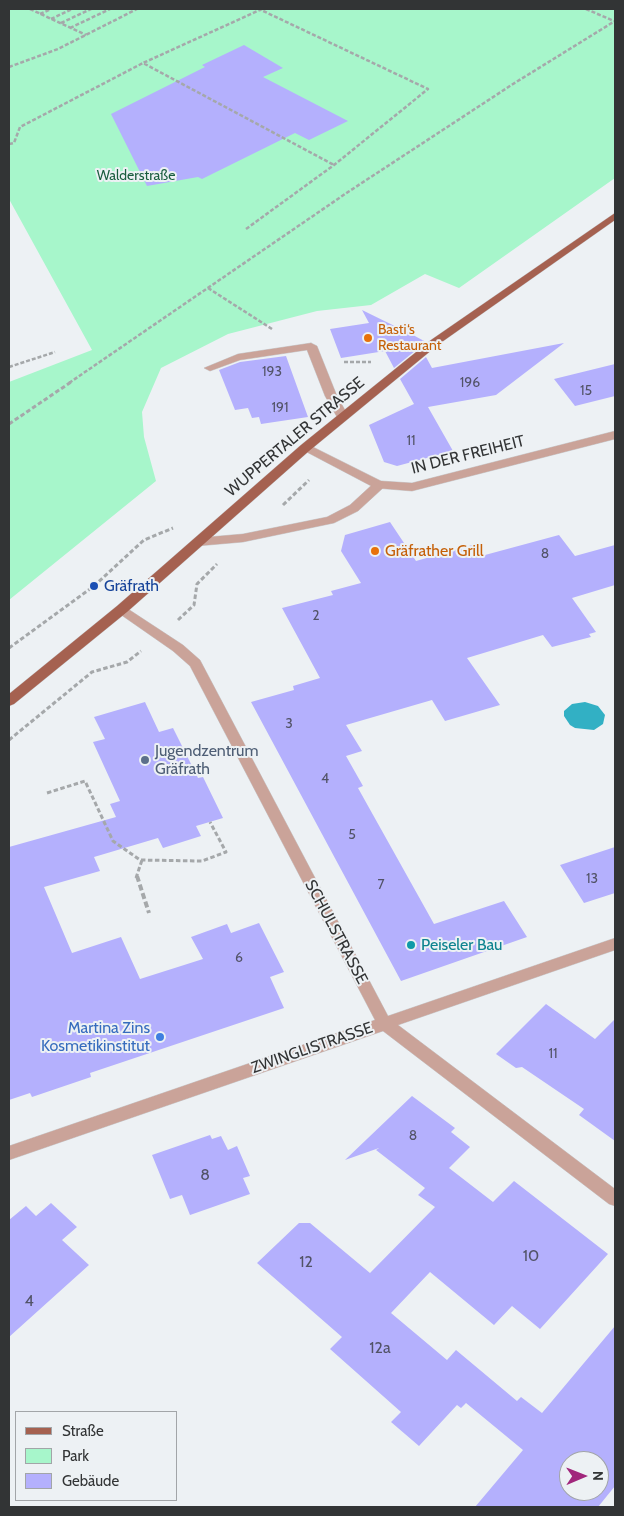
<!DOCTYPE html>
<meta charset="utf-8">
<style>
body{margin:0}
#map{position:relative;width:624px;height:1516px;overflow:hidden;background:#edf1f4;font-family:Cabin,sans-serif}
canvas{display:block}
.frame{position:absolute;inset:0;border:10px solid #323435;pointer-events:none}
.legend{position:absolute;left:15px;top:1411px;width:162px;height:90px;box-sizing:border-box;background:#edf1f4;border:1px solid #a2a5a8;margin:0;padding:6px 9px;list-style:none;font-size:15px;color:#323435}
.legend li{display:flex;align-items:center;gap:10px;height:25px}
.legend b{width:25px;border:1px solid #a2a5a8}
.north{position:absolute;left:559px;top:1451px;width:50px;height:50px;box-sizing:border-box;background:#edf1f4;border:1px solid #a2a5a8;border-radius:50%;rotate:89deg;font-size:14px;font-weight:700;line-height:20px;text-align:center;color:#323435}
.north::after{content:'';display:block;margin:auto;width:18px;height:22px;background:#a1267c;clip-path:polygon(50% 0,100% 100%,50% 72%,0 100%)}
</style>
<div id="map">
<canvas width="624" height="1516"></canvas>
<div class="frame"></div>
<ul class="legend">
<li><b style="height:6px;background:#a56150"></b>Straße</li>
<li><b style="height:14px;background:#a7f6cb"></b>Park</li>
<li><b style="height:14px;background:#b4b0fd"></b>Gebäude</li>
</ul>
<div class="north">N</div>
</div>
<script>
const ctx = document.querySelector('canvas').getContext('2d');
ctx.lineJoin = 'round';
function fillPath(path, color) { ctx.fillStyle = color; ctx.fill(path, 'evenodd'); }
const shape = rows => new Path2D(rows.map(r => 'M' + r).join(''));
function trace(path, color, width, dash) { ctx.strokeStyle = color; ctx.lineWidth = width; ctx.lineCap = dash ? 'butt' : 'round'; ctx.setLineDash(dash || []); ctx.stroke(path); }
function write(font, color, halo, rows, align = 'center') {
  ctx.font = font + ' Cabin,sans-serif'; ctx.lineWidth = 4; ctx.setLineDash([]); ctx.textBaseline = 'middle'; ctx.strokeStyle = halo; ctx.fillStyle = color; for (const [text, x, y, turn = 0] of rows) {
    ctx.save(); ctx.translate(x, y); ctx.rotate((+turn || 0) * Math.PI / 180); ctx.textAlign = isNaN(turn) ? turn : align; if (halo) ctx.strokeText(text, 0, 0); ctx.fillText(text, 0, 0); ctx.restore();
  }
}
fillPath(shape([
 [9,9,615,9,615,178,459,288,425,274,371,305,317,311,228,334,161,368,142,412,144,437,156,481,9,600,9,382,92,350,9,199]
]), '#a7f6cb');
fillPath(shape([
 [585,702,598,706,605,715,603,724,594,730,575,728,570,725,564,716,564,711,572,704]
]), '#32b0c4');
fillPath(shape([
 [244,45,283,68,263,77,348,121,309,140,295,133,202,179,198,177,147,186,111,114,205,67,202,65],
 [362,310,413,335,426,342,394,368,385,351,341,358,330,329,369,323],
 [564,343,496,395,428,407,453,451,397,466,384,462,369,425,414,404,400,379,426,357,432,368],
 [286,356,308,417,261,424,259,417,252,418,248,408,235,410,219,370,240,362],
 [615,364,615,396,575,406,554,379],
 [390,522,416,561,476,544,485,555,559,535,575,556,615,545,615,585,572,598,596,632,589,634,591,637,552,647,543,635,467,658,500,705,445,721,432,700,346,725,362,751,346,756,363,786,358,788,434,924,504,901,527,937,401,981,251,702,294,690,293,686,320,678,282,608,333,595,331,591,361,583,341,551,345,535],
 [145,702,159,732,173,728,198,778,203,777,223,818,196,826,201,836,163,848,158,838,94,857,100,871,44,887,72,953,121,937,140,979,203,959,191,937,227,924,231,933,259,923,284,972,270,977,284,1008,90,1073,91,1077,32,1097,30,1093,9,1100,9,847,116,817,110,804,120,801,93,742,105,739,94,717],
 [615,847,615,893,584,903,560,865],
 [546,1004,595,1039,615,1019,615,1141,579,1115,584,1109,522,1067,516,1068,496,1054],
 [412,1096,455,1128,451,1132,470,1147,449,1168,493,1202,514,1181,608,1254,540,1329,512,1306,494,1325,430,1272,391,1313,447,1360,456,1350,517,1401,521,1397,542,1413,615,1326,615,1486,598,1507,475,1507,523,1450,466,1403,461,1408,457,1405,419,1446,391,1422,401,1412,330,1349,342,1337,257,1263,299,1223,310,1223,370,1273,435,1207,418,1195,425,1188,376,1150,379,1148,345,1160],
 [569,1461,599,1461,599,1491,569,1491],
 [210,1135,212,1139,221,1136,228,1150,237,1146,250,1176,243,1178,250,1194,190,1215,182,1195,170,1199,152,1155],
 [51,1203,77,1227,62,1240,89,1265,9,1337,9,1220,26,1206,36,1216]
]), '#b4b0fd');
const service = shape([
 [311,343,317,346,337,396,349,417,347,419,339,419,337,417,325,396,307,350,240,360,210,371,204,368,238,354,311,343],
 [379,481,383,482,385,485,383,488,358,511,334,523,243,542,197,546,191,542,197,538,243,534,327,517,350,505,375,482,379,481]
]);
const minor = shape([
 [615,431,615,439,412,491,375,488,299,448,305,444,309,445,381,481,412,483,615,431],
 [122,605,183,645,200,660,388,1016,615,938,615,950,398,1025,615,1189,615,1206,609,1204,383,1031,9,1160,9,1146,375,1020,190,666,173,651,117,612,116,609,122,605]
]);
const primary = shape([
 [615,213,615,220,439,344,309,451,127,612,14,704,9,706,9,694,117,606,301,445,431,340,615,213]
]);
trace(service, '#cbcfd2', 1);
trace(minor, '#cbcfd2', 1);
trace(primary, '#cbcfd2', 1);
trace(shape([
 [30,9,86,35],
 [262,9,143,63,334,165],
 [586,9,614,21],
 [40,14,51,9],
 [51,19,72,9],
 [61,23,91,9],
 [70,28,110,9],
 [9,67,58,49,137,9],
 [9,144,14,143,20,127,143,63],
 [246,229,334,165,428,89,259,9],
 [208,288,272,329],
 [344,362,371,362],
 [9,367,55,352],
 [69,383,348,192,513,84,615,21]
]), '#a5a8aa', 2.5, [4, 2]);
trace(shape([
 [9,424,71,382],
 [283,505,309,480],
 [178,620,194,605,197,584,217,564],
 [9,648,94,586,144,540,173,528],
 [9,740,92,672,127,662,141,651],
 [47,793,85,781,113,841,140,860,202,861,226,852,210,822],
 [136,878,142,860]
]), '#a5a8aa', 3, [4.5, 2.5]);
trace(shape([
 [137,876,149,913]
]), '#a5a8aa', 4, [6, 3]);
fillPath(service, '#caa399');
fillPath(minor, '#caa399');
fillPath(primary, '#a56150');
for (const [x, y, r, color] of [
 [368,338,5,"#e8710a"],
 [375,551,5,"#e8710a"],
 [94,586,5,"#1a4fb4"],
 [145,760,5,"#5c6f8a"],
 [411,945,5,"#0f9aa8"],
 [160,1037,5,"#3f7fe0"]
]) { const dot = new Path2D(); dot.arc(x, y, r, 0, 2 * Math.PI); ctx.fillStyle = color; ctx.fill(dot); trace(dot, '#edf1f4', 2); }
write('14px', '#1a5d3f', '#edf1f4', [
 ["Walderstraße",136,176]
]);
write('14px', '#c56008', '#edf1f4', [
 ["Basti‘s",378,330],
 ["Restaurant",378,346]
], 'left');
write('14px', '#525367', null, [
 ["193",272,372],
 ["196",470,383],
 ["15",586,391],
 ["191",280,408],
 ["11",411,441],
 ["8",545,554],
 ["2",316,616],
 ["3",289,724],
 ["4",325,779],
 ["5",352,835],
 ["13",592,879],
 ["7",381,885],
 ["6",239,958],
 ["11",553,1054],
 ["8",413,1136]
]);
write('16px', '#323435', '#edf1f4', [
 ["WUPPERTALER STRASSE",295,437,-40],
 ["IN DER FREIHEIT",468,455,-14],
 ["SCHULSTRASSE",336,932,62],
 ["ZWINGLISTRASSE",312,1048,-19]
]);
write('16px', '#c56008', '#edf1f4', [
 ["Gräfrather Grill",385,551]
], 'left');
write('16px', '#164399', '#edf1f4', [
 ["Gräfrath",104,586]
], 'left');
write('16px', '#4e5e75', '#edf1f4', [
 ["Jugendzentrum",155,751],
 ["Gräfrath",155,769]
], 'left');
write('16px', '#0d838f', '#edf1f4', [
 ["Peiseler Bau",421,945]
], 'left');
write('16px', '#366cbe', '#edf1f4', [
 ["Martina Zins",150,1028],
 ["Kosmetikinstitut",150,1046]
], 'right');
write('16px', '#525367', null, [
 ["8",205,1175],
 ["10",531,1256],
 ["12",306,1262],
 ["4",29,1301],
 ["12a",380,1348]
]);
</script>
